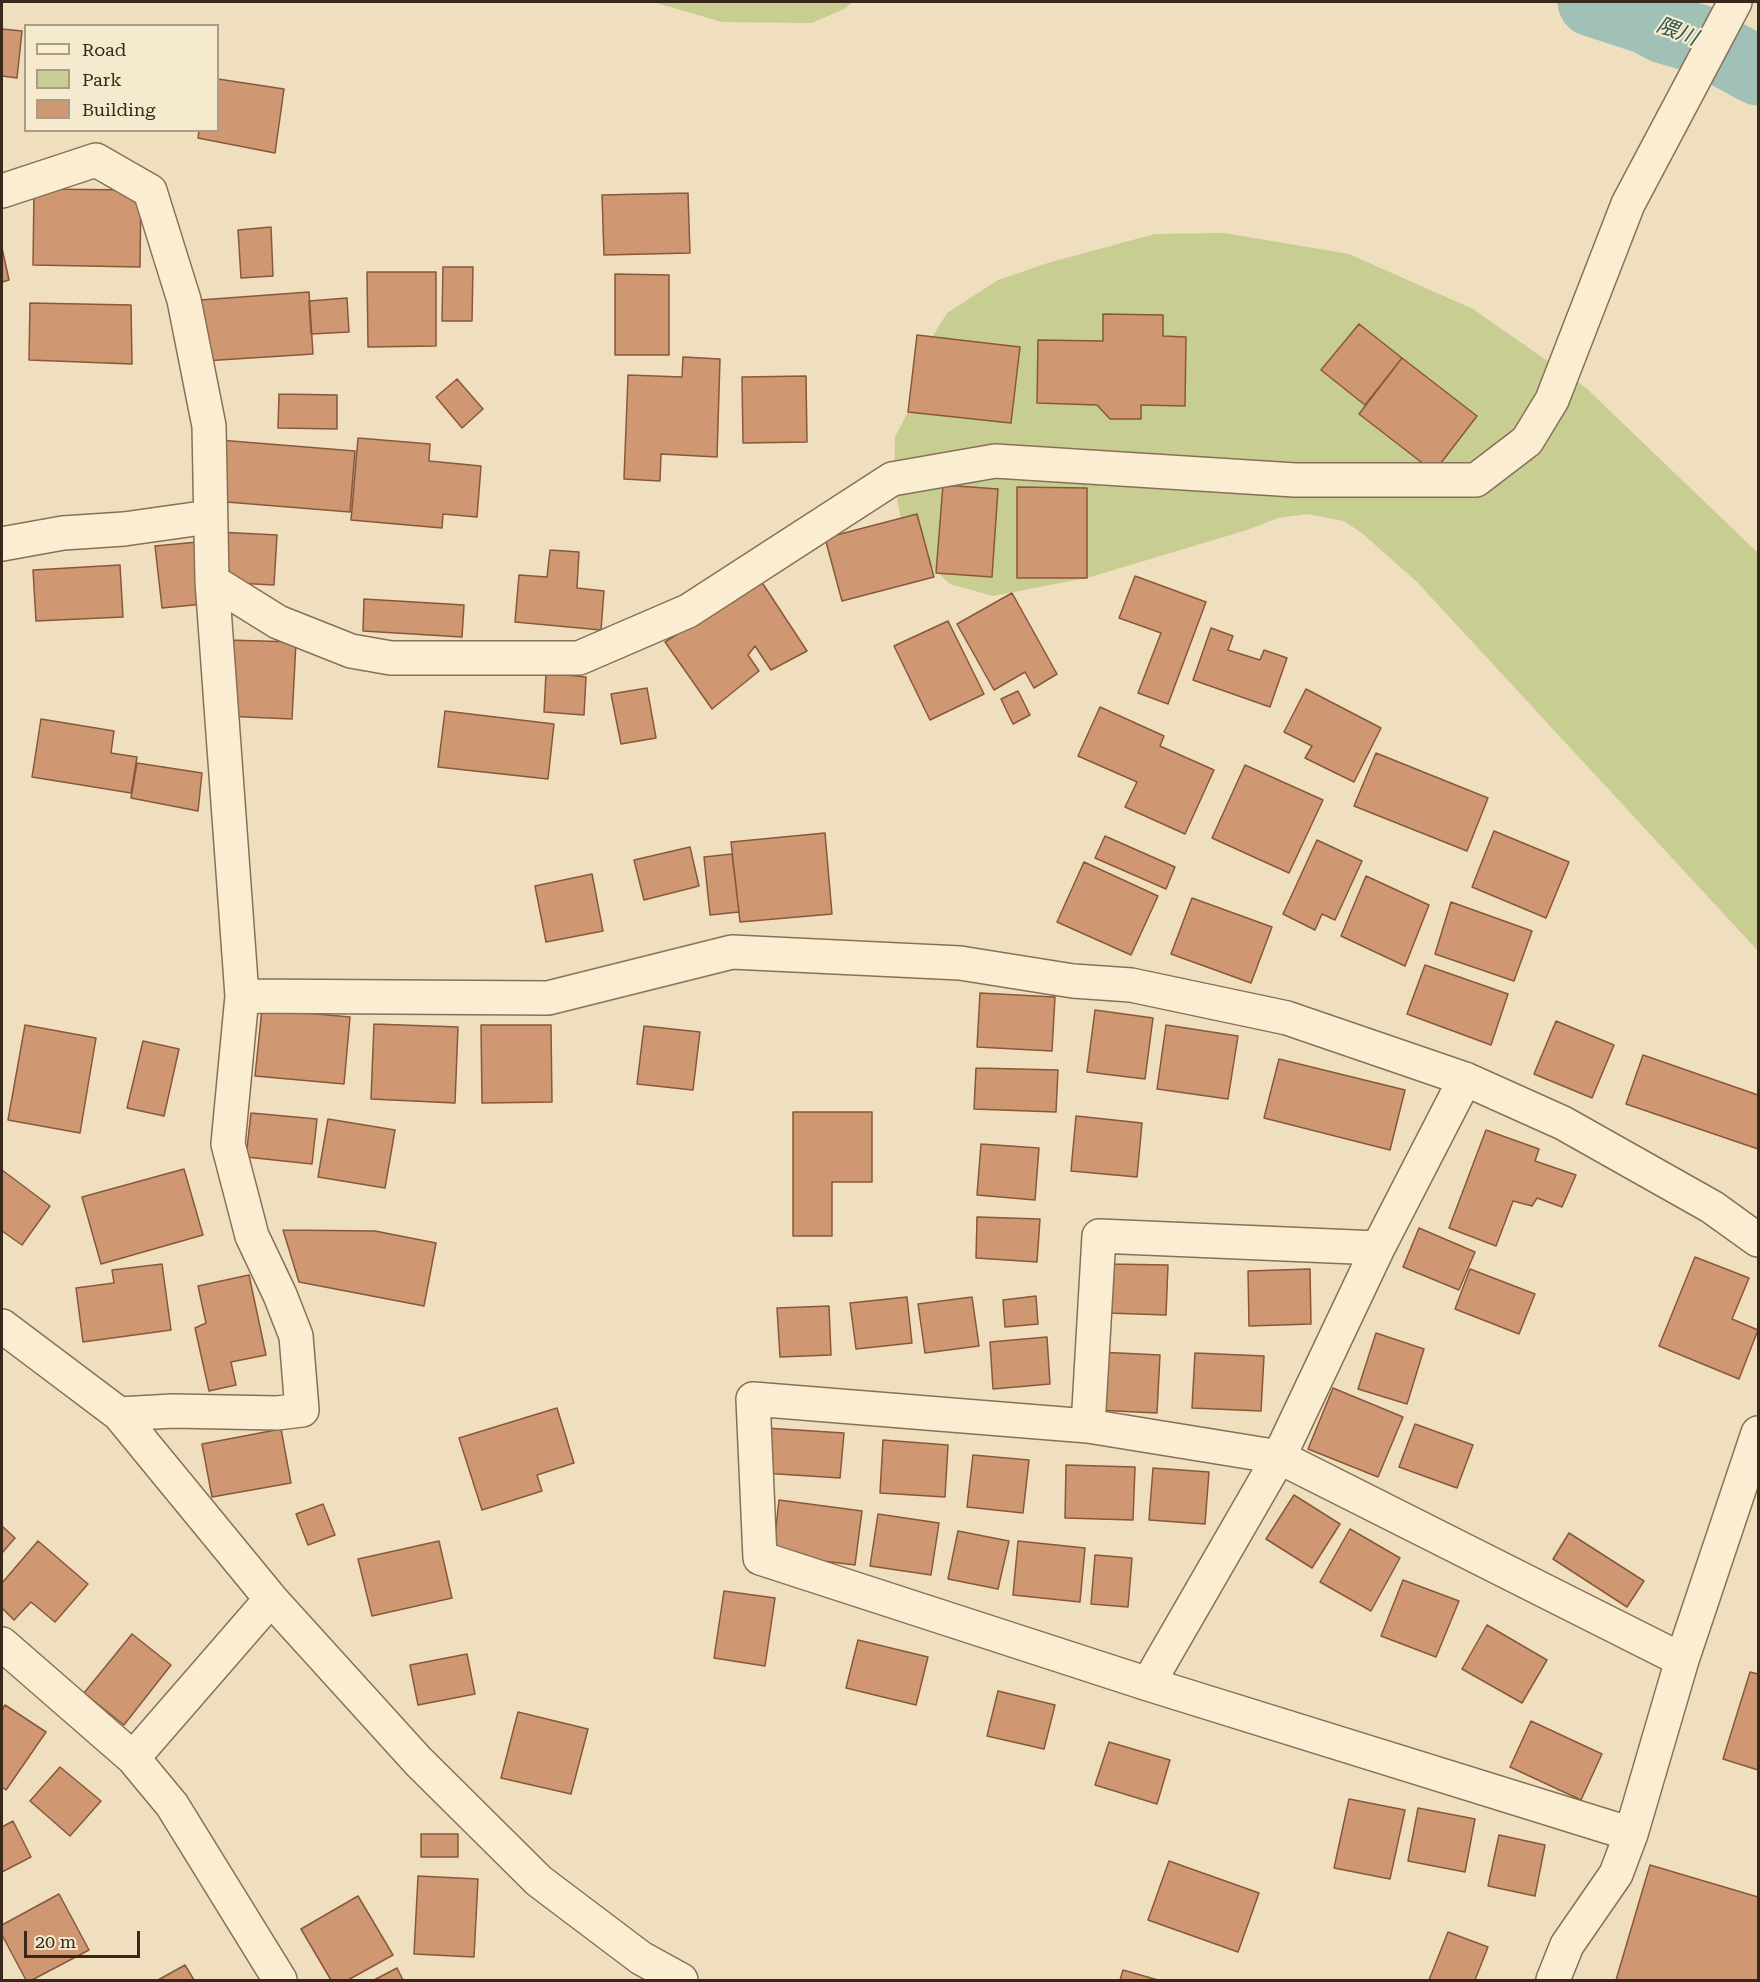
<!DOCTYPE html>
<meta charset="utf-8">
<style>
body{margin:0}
#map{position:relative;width:1760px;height:1982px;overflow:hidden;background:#efdfbe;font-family:"Roboto Serif",serif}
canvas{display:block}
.frame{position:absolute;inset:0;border:3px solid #37281b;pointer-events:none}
.legend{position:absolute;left:24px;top:24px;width:195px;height:108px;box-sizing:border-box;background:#f6eace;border:2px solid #aa9c86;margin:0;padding:8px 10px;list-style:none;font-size:18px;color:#37281b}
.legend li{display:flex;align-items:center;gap:12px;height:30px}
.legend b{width:30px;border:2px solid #aa9c86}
.scale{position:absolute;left:24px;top:1931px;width:116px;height:27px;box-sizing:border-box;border:3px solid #37281b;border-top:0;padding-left:8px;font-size:18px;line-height:21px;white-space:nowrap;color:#37281b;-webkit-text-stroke:4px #f6eace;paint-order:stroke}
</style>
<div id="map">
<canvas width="1760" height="1982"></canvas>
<div class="frame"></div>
<ul class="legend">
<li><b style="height:8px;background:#faedd1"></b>Road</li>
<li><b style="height:16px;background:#c8cd92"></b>Park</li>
<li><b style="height:16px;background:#cf9772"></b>Building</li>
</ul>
<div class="scale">20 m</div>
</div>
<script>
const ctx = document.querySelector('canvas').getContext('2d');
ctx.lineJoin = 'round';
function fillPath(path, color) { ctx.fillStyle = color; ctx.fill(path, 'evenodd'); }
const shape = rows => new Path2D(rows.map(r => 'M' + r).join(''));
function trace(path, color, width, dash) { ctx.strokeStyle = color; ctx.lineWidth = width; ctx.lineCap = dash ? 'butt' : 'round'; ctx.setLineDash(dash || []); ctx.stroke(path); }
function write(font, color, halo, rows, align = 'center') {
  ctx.font = font + ' "Roboto Serif","Noto Sans JP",serif'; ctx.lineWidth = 4.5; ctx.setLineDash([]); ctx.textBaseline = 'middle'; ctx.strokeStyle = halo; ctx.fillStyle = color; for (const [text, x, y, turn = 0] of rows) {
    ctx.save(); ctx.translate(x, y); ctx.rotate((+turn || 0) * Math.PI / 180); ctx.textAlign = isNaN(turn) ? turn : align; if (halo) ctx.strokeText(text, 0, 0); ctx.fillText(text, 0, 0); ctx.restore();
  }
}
fillPath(shape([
 [653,2,852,2,846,8,812,23,722,22],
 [1224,233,1349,254,1473,309,1586,388,1758,553,1758,951,1417,582,1363,534,1344,521,1307,514,1278,518,1247,530,1087,578,993,596,950,584,905,543,894,481,895,437,908,412,922,354,947,313,998,280,1051,262,1155,234]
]), '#c8cd92');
trace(shape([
 [1592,2,1647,20,1664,29,1699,39,1758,71]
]), '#a1c1b7', 69);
const building = shape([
 [2,29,22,31,17,78,2,76,2,29],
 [218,79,284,89,275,153,198,138,199,130,218,130,218,79],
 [34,189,141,190,140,267,33,265,34,189],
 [688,193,690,253,604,255,602,195,688,193],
 [271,227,273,276,241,278,238,230,271,227],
 [2,248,9,280,2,282,2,248],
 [443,267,473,267,472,321,442,321,443,267],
 [367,272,436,272,436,346,368,347,367,272],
 [615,274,669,275,669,355,615,355,615,274],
 [309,292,313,354,204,361,200,300,309,292],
 [347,298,349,332,311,334,309,301,347,298],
 [30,303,131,305,132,364,29,360,30,303],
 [1103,314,1163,315,1163,336,1186,337,1185,406,1141,405,1141,419,1110,419,1097,405,1037,403,1038,340,1103,341,1103,314],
 [1359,324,1402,358,1365,405,1321,370,1359,324],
 [917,335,1020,347,1011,423,908,412,917,335],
 [683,357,720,359,717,457,661,454,660,481,624,479,628,375,682,377,683,357],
 [1402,358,1477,416,1434,472,1359,414,1402,358],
 [806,376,807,442,743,443,742,377,806,376],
 [457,379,483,409,462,428,436,397,457,379],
 [279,394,337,395,337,429,278,428,279,394],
 [358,438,430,444,429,461,481,466,477,517,443,514,442,528,351,520,358,438],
 [219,440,355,451,350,512,214,501,219,440],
 [943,485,998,489,992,577,936,573,943,485],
 [1017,487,1087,488,1087,578,1017,578,1017,487],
 [917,514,934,577,842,601,825,538,917,514],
 [218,532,277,535,274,585,216,582,218,532],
 [198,542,204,604,162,608,155,546,198,542],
 [550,550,579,552,577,588,604,591,601,630,515,622,519,575,547,577,550,550],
 [120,565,123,617,36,621,33,570,120,565],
 [1135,576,1206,602,1168,704,1138,693,1161,633,1119,618,1135,576],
 [761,581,807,651,771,670,755,646,748,655,759,671,712,709,665,642,761,581],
 [1012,593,1057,674,1034,688,1025,672,994,690,957,624,1012,593],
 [364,599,464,605,462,637,363,631,364,599],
 [948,621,984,694,930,720,894,646,948,621],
 [1211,628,1233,636,1228,650,1260,660,1264,650,1287,658,1270,707,1193,680,1211,628],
 [227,640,296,642,292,719,223,716,227,640],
 [546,673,586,677,584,715,544,712,546,673],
 [647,688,656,738,621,744,611,694,647,688],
 [1306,689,1381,728,1354,782,1305,758,1312,746,1284,732,1306,689],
 [1018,691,1030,715,1013,724,1001,699,1018,691],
 [1100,707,1164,736,1160,746,1214,770,1185,834,1125,807,1137,782,1078,756,1100,707],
 [445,711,554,724,548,779,438,767,445,711],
 [41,719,114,731,111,753,137,757,131,793,32,777,41,719],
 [1376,753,1488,798,1467,851,1354,806,1376,753],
 [137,763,202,773,198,811,131,798,137,763],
 [1245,765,1323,800,1289,873,1212,838,1245,765],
 [1494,831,1569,862,1546,918,1472,887,1494,831],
 [825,833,832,914,740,922,731,842,825,833],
 [1105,836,1175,867,1166,889,1095,858,1105,836],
 [1317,840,1362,861,1335,920,1322,914,1315,930,1283,914,1317,840],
 [690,847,699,886,644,900,634,860,690,847],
 [732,854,739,912,710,915,704,857,732,854],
 [1084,862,1158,896,1131,955,1057,922,1084,862],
 [592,874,603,931,546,942,535,886,592,874],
 [1366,876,1429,905,1405,966,1341,936,1366,876],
 [1192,898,1272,927,1251,983,1171,954,1192,898],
 [1451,902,1532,931,1514,981,1435,954,1451,902],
 [1425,965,1508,994,1491,1045,1407,1014,1425,965],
 [980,993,1055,997,1052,1051,977,1047,980,993],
 [262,1009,350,1017,344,1084,255,1076,262,1009],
 [1095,1010,1153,1018,1145,1079,1087,1072,1095,1010],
 [1556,1021,1614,1045,1592,1098,1534,1074,1556,1021],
 [374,1024,458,1027,455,1103,371,1099,374,1024],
 [25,1025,96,1038,80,1133,8,1120,25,1025],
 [481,1025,551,1025,552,1102,482,1103,481,1025],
 [1166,1025,1238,1036,1228,1099,1157,1089,1166,1025],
 [644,1026,700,1032,693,1090,637,1084,644,1026],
 [143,1041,179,1049,164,1116,127,1108,143,1041],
 [1643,1055,1758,1095,1758,1149,1626,1104,1643,1055],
 [1279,1059,1405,1090,1390,1150,1264,1118,1279,1059],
 [976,1068,1058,1070,1056,1112,974,1109,976,1068],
 [793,1112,872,1112,872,1182,832,1182,832,1236,793,1236,793,1112],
 [251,1113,317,1119,312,1164,246,1157,251,1113],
 [1076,1116,1142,1123,1137,1177,1071,1171,1076,1116],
 [328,1119,395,1130,385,1188,318,1177,328,1119],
 [1486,1130,1539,1149,1535,1161,1576,1175,1562,1207,1537,1198,1532,1206,1513,1201,1496,1246,1449,1228,1486,1130],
 [981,1144,1039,1148,1035,1200,977,1195,981,1144],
 [184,1169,203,1235,101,1264,82,1197,184,1169],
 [2,1170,50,1206,22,1245,2,1231,2,1170],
 [977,1217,1040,1219,1037,1262,976,1258,977,1217],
 [1419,1228,1475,1252,1459,1290,1403,1267,1419,1228],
 [283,1230,375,1231,436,1243,424,1306,299,1282,283,1230],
 [1695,1257,1749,1278,1732,1319,1758,1330,1739,1379,1659,1346,1695,1257],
 [162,1264,171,1330,83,1342,76,1288,114,1283,112,1270,162,1264],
 [1109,1264,1168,1265,1166,1315,1107,1313,1109,1264],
 [1310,1269,1311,1324,1249,1326,1248,1271,1310,1269],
 [1470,1269,1535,1294,1519,1334,1455,1309,1470,1269],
 [249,1275,266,1355,231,1362,236,1385,209,1391,195,1328,206,1323,198,1286,249,1275],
 [1036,1296,1038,1324,1005,1327,1003,1300,1036,1296],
 [907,1297,912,1343,856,1349,850,1303,907,1297],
 [972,1297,979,1346,925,1353,918,1304,972,1297],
 [829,1306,831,1355,780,1357,777,1308,829,1306],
 [1376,1333,1424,1349,1407,1404,1358,1389,1376,1333],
 [1047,1337,1050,1384,993,1389,990,1342,1047,1337],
 [1098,1352,1160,1355,1157,1413,1095,1410,1098,1352],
 [1195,1353,1264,1356,1261,1411,1192,1408,1195,1353],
 [1333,1388,1403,1417,1378,1477,1308,1449,1333,1388],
 [557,1408,574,1463,537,1475,542,1491,482,1510,459,1438,557,1408],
 [1415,1424,1473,1445,1457,1488,1399,1467,1415,1424],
 [766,1428,844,1433,840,1478,763,1473,766,1428],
 [281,1429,291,1483,212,1497,202,1444,281,1429],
 [883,1440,948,1445,945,1497,880,1493,883,1440],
 [973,1455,1029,1460,1023,1513,967,1507,973,1455],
 [1066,1465,1135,1467,1133,1520,1065,1518,1066,1465],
 [1153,1468,1209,1472,1205,1524,1149,1520,1153,1468],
 [1294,1495,1340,1524,1312,1568,1266,1539,1294,1495],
 [779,1500,862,1511,855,1565,773,1555,779,1500],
 [323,1504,335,1535,308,1545,296,1514,323,1504],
 [878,1514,939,1523,931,1575,870,1566,878,1514],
 [2,1526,15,1538,2,1553,2,1526],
 [1350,1529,1400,1558,1371,1611,1320,1582,1350,1529],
 [958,1531,1009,1541,998,1589,948,1579,958,1531],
 [1569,1533,1644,1581,1627,1607,1553,1559,1569,1533],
 [38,1541,88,1584,55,1622,31,1602,14,1620,2,1608,2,1583,38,1541],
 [439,1541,452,1598,372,1616,358,1559,439,1541],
 [1018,1541,1085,1548,1080,1602,1013,1595,1018,1541],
 [1095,1555,1132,1558,1128,1607,1091,1604,1095,1555],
 [1403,1580,1459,1601,1436,1657,1381,1636,1403,1580],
 [724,1591,775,1598,765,1666,714,1658,724,1591],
 [1487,1625,1547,1660,1522,1703,1462,1669,1487,1625],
 [132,1634,171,1665,124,1725,84,1693,132,1634],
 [858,1640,928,1657,916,1705,846,1688,858,1640],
 [467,1654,475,1694,418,1705,410,1665,467,1654],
 [1750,1672,1758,1674,1758,1770,1723,1759,1750,1672],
 [998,1691,1055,1705,1044,1749,987,1736,998,1691],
 [5,1705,46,1732,6,1790,2,1787,2,1710,5,1705],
 [518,1712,588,1729,571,1794,501,1778,518,1712],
 [1531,1721,1602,1754,1581,1800,1510,1767,1531,1721],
 [1109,1742,1170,1760,1157,1804,1095,1785,1109,1742],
 [60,1767,101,1801,70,1836,30,1801,60,1767],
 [1349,1799,1405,1810,1390,1879,1334,1868,1349,1799],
 [1418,1808,1475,1819,1465,1872,1408,1861,1418,1808],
 [13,1821,31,1857,2,1872,2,1827,13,1821],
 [421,1834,458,1834,458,1857,421,1857,421,1834],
 [1499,1835,1545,1845,1535,1896,1488,1886,1499,1835],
 [1169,1861,1259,1893,1238,1952,1148,1920,1169,1861],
 [1650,1865,1758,1897,1758,1980,1616,1980,1650,1865],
 [418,1876,478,1879,474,1957,414,1954,418,1876],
 [59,1894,89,1950,32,1980,26,1980,2,1935,2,1925,59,1894],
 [358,1896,393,1955,348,1980,331,1980,301,1929,358,1896],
 [1448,1932,1488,1947,1475,1980,1429,1980,1448,1932],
 [185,1965,194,1980,158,1980,185,1965],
 [397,1968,403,1980,374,1980,397,1968],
 [1123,1970,1158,1980,1120,1980,1123,1970]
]);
fillPath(building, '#cf9772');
trace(building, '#88583b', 1.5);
const street = shape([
 [2,191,96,160,150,191,184,300,209,426,212,581,242,996,228,1144,252,1236,280,1295,296,1336,302,1410,277,1413,173,1411,119,1414],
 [2,544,63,533,124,529,209,517],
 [212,581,278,622,351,651,391,658,579,658,688,611,892,479,995,461,1295,480,1476,480,1527,441,1552,400,1628,204,1735,2],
 [242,996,548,998,732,952,960,963,1073,981,1131,985,1287,1018,1465,1079,1563,1123,1712,1207,1758,1240],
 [1378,1248,1099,1236,1088,1426,753,1399,760,1558,1148,1684,1631,1834],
 [2,1326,119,1414,271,1599,418,1761,539,1881,641,1958,681,1980],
 [1088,1426,1279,1457,1682,1660],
 [2,1644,133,1758,271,1599],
 [1148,1684,1279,1457,1378,1248,1465,1079],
 [133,1758,172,1805,280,1980],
 [1553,1980,1567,1945,1616,1874,1631,1834,1682,1660,1758,1433]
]);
trace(street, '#887056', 36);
trace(street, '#faedd1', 33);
write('italic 21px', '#2a5753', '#f6eace', [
 ["隈川",1677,32,21]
]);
</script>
